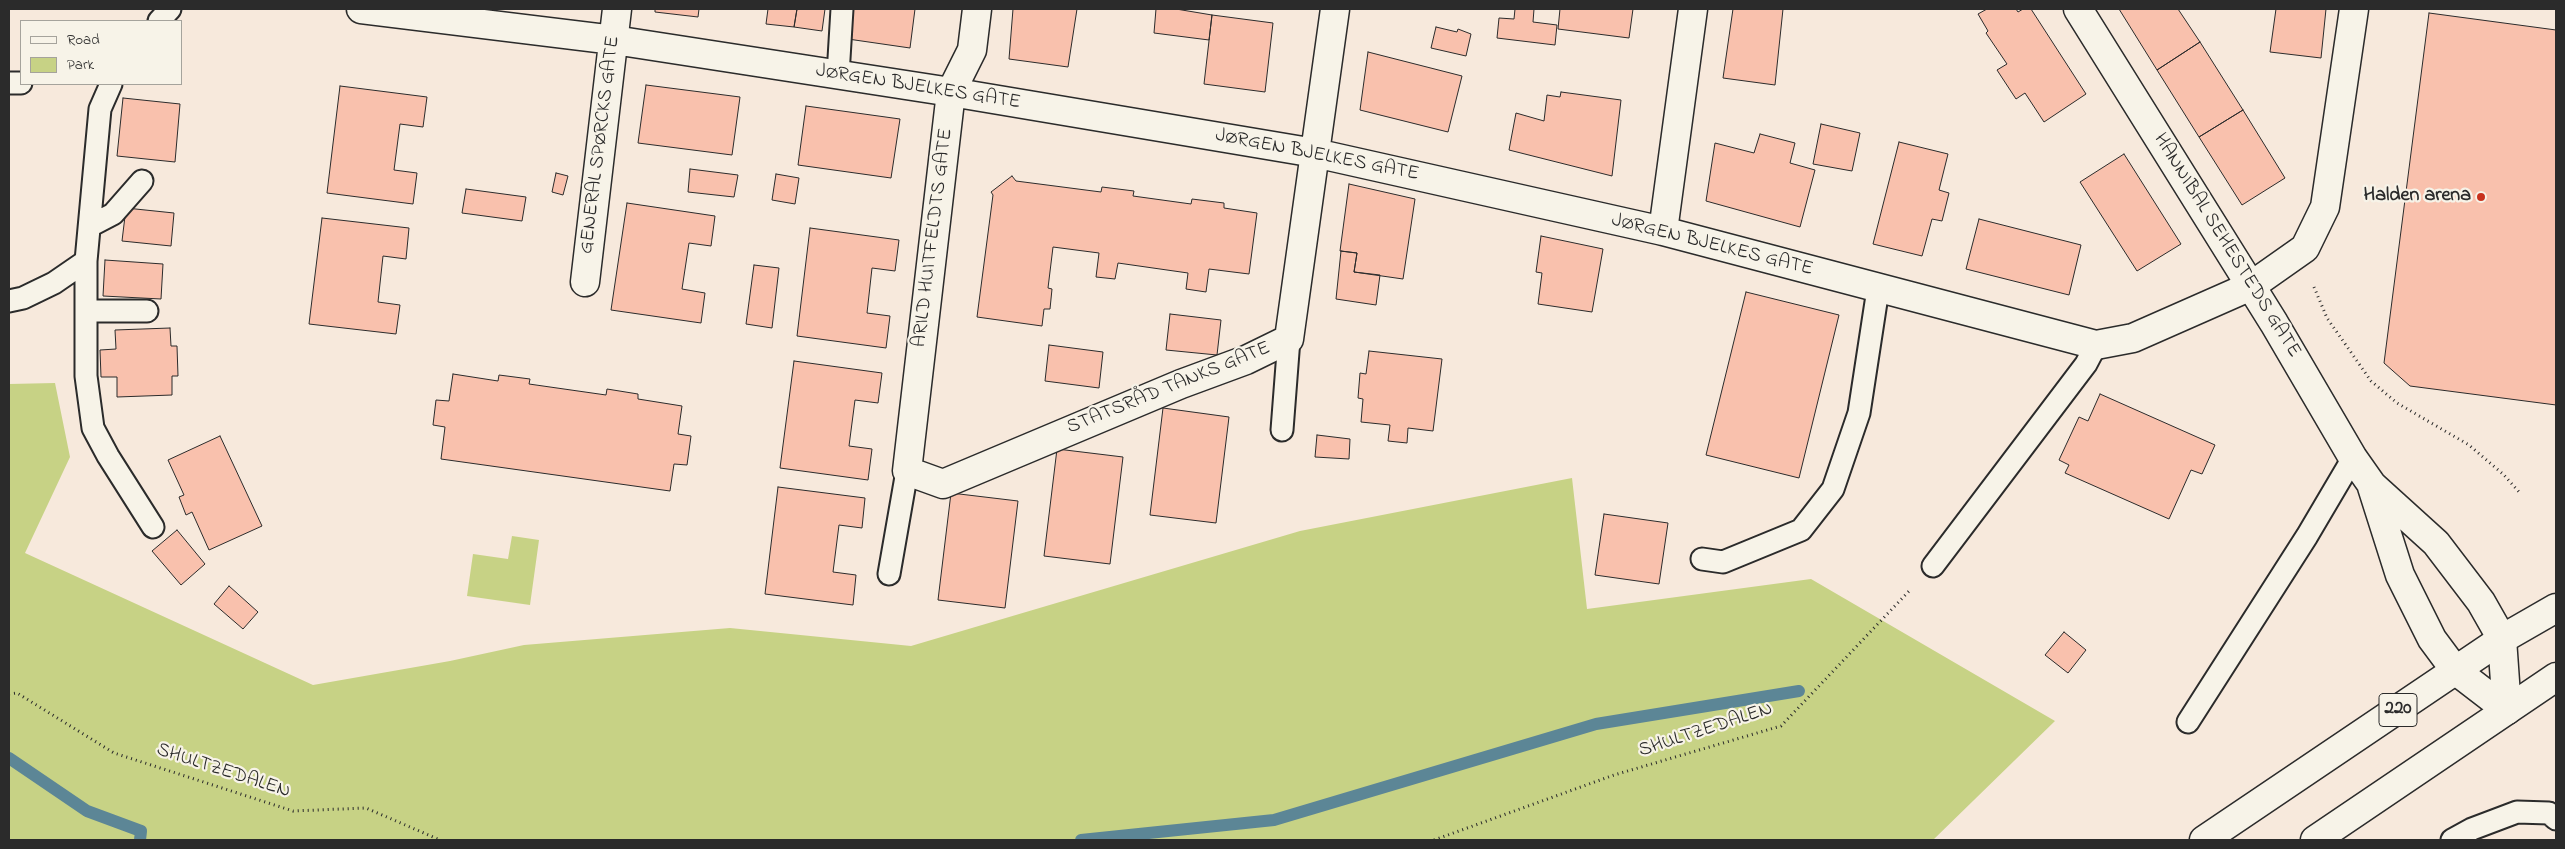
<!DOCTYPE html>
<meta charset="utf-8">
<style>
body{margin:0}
#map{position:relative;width:2565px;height:849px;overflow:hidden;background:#f7e9dc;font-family:"Indie Flower",sans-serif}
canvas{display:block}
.frame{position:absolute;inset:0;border:10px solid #2b2b2b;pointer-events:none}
.legend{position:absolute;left:20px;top:20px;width:162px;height:65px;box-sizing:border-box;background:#f7f3e8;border:1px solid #a5a39c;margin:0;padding:6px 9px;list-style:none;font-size:15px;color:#2b2b2b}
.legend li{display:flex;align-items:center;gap:10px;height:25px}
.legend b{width:25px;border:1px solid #a5a39c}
</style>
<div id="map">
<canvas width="2565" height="849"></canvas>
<div class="frame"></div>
<ul class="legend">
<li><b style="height:6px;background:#f7f3e8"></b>Road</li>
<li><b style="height:14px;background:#c7d285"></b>Park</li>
</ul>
</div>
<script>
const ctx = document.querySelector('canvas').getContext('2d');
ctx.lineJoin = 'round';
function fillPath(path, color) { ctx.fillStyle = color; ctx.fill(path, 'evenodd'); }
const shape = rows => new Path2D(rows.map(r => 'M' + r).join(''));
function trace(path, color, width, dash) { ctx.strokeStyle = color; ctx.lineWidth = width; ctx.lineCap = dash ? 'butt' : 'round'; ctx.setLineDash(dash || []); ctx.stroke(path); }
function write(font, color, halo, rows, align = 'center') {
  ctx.font = font + ' "Indie Flower",sans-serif'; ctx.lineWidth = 4.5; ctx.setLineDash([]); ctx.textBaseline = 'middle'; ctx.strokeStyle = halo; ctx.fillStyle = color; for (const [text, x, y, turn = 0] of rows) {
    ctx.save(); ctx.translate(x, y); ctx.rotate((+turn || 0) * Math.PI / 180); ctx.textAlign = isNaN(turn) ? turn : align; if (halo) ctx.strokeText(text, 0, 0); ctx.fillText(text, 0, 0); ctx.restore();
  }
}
fillPath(shape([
 [55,383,70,457,25,553,313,685,450,661,524,645,730,628,911,646,1300,531,1572,478,1587,609,1811,579,2055,721,1933,840,9,840,9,384],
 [512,536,539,540,530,605,467,596,473,554,508,559]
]), '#c7d285');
trace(shape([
 [9,758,87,811,141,831,140,840],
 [1081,840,1274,820,1596,724,1799,691]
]), '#5c8696', 12);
const building = shape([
 [655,9,699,9,698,17,655,12,655,9],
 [768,9,797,9,794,27,766,24,768,9],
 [797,9,825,9,822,31,794,27,797,9],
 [845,9,915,9,910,48,841,38,845,9],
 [1013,9,1077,9,1068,67,1009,59,1013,9],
 [1156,9,1176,9,1212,15,1209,40,1154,33,1156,9],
 [1515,9,1534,9,1533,22,1557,25,1555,45,1497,38,1499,18,1514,19,1515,9],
 [1560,9,1633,9,1629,38,1558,29,1560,9],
 [1733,9,1783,9,1775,85,1723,78,1733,9],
 [1987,9,2016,9,2018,12,2023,9,2031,9,2086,94,2044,122,2025,93,2016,99,1997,70,2007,64,1986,33,1988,31,1978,14,1987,9],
 [2119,9,2178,9,2200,42,2157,70,2119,9],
 [2276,9,2326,9,2321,58,2270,52,2276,9],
 [2429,13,2556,30,2556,405,2410,386,2384,363,2429,13],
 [1212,15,1273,23,1265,92,1204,84,1212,15],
 [1436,27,1457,32,1458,29,1471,34,1466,56,1431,48,1436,27],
 [2200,42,2243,110,2199,137,2157,70,2200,42],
 [1368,52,1462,76,1448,132,1360,110,1368,52],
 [646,85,740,97,732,155,638,143,646,85],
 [340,86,427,97,423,127,400,124,394,170,417,173,413,204,327,193,340,86],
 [1561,92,1621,100,1612,176,1509,150,1516,113,1544,121,1547,95,1560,97,1561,92],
 [123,98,180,104,175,162,117,156,123,98],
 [806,106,900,119,891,178,798,165,806,106],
 [2243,110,2285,178,2242,205,2199,137,2243,110],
 [1821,124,1860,133,1852,171,1813,164,1821,124],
 [1760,134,1795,143,1790,163,1815,170,1800,227,1706,201,1715,143,1754,153,1760,134],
 [1899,142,1948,154,1939,190,1949,193,1942,221,1932,219,1922,256,1873,244,1899,142],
 [2124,154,2181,244,2137,271,2080,182,2124,154],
 [690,169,738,175,734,197,688,192,690,169],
 [556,173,568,176,563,195,552,192,556,173],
 [776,174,799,178,795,204,772,200,776,174],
 [1012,176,1016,181,1101,192,1102,187,1134,191,1133,196,1191,204,1192,199,1224,203,1224,208,1257,213,1249,274,1209,269,1206,292,1186,289,1188,273,1118,263,1115,279,1096,277,1099,253,1053,247,1048,288,1052,289,1050,309,1044,309,1042,326,977,317,993,195,991,192,1012,176],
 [1349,184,1415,199,1403,279,1354,272,1357,253,1340,251,1349,184],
 [466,189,526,197,522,221,462,213,466,189],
 [627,203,715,216,711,246,689,243,682,289,705,293,701,323,611,310,627,203],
 [126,208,174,213,171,246,122,241,126,208],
 [322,218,409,228,406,259,383,256,378,302,400,305,396,334,309,324,322,218],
 [1979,219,2081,245,2069,295,1966,269,1979,219],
 [810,228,899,240,895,271,872,268,867,313,890,316,886,348,797,336,810,228],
 [1541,236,1603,249,1592,312,1538,304,1542,273,1536,272,1541,236],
 [1341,251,1357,253,1354,272,1380,275,1376,305,1336,299,1341,251],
 [105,260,163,264,161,299,103,296,105,260],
 [754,265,779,268,772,328,746,324,754,265],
 [1746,292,1839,315,1799,478,1706,455,1746,292],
 [1170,314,1221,320,1217,355,1166,350,1170,314],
 [170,328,171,346,177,346,178,376,172,376,172,395,117,397,117,377,101,377,100,350,116,349,115,330,170,328],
 [1049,345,1103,352,1099,388,1045,381,1049,345],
 [1369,351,1442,359,1433,431,1408,428,1407,443,1388,441,1390,425,1361,422,1363,399,1358,398,1360,373,1366,374,1369,351],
 [794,361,882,373,878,403,855,400,849,446,872,449,868,480,780,468,794,361],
 [453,374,498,381,499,375,530,379,529,384,606,395,607,389,638,394,638,399,682,406,678,434,691,436,687,465,674,464,670,491,441,459,445,427,433,425,436,400,449,401,453,374],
 [2100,394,2215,445,2202,474,2191,470,2169,519,2065,473,2069,465,2059,460,2079,417,2088,421,2100,394],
 [1163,408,1229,417,1216,523,1150,515,1163,408],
 [1317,435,1350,439,1349,459,1315,457,1317,435],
 [220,436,262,526,209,550,192,512,186,515,179,497,184,495,168,460,220,436],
 [1057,449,1123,457,1110,564,1044,556,1057,449],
 [778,487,865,498,862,528,839,525,833,572,856,575,853,605,765,594,778,487],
 [951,493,1018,501,1005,608,938,600,951,493],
 [1604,514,1668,523,1659,584,1595,575,1604,514],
 [177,530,205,564,181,585,152,551,177,530],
 [229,586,258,612,243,629,214,604,229,586],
 [2064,632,2086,650,2068,673,2045,655,2064,632]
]);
fillPath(building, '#f9c1ad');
trace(building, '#2b2b2b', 1);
const lane = shape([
 [159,21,170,9],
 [838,75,842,9],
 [9,83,21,83],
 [111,84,100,109,86,261,86,376,93,428,108,456,153,527],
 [90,226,113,214,142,181],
 [9,301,23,298,54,283,86,261],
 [86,311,147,311],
 [1282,430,1289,339],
 [1702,559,1723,562,1801,530,1833,489,1859,413,1878,289],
 [1933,566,2086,364,2096,345],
 [889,574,907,471],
 [2188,722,2307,536,2353,458],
 [2452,840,2472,829,2517,812,2549,813,2556,819]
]);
const street = shape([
 [361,9,614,40,951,92,1315,153,1663,231,2096,345,2133,338,2251,286,2305,248,2325,207,2354,9],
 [977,9,972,50,951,92,907,471,943,484,1181,384,1246,360,1289,339,1335,9],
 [1663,231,1693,9],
 [585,282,617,9]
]);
const secondary = shape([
 [2078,9,2274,323,2353,458,2372,485,2436,543,2481,602,2502,639,2507,710],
 [2372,487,2400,575,2432,639,2455,670,2507,710]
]);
const primary = shape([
 [2204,840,2502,639,2556,608],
 [2315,840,2556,677]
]);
trace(lane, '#2b2b2b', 25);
trace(street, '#2b2b2b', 31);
trace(secondary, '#2b2b2b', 31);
trace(primary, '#2b2b2b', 31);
trace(shape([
 [2314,287,2327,318,2371,381,2397,403,2469,445,2503,474,2520,493],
 [9,694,17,693,114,753,293,811,366,808,440,840],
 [1434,840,1614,775,1781,726,1911,589]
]), '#2b2b2b', 3, [1, 4]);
trace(lane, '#f7f3e8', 21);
trace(street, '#f7f3e8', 28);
trace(secondary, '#f7f3e8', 28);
trace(primary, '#f7f3e8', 28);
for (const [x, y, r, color] of [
 [2481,197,5,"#c8321e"]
]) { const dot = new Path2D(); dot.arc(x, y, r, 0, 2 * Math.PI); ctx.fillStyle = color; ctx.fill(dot); trace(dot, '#f7f3e8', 2); }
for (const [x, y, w] of [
 [2398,710,38]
]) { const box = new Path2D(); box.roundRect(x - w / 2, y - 16.5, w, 33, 4); ctx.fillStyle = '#f7f3e8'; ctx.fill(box); trace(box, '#2b2b2b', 1); }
write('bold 19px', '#2b2b2b', null, [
 ["220",2398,710]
]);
write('20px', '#2b2b2b', '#f7f3e8', [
 ["JØRGEN BJELKES GATE",918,88,9],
 ["GENERAL SPØRCKS GATE",601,145,-83],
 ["JØRGEN BJELKES GATE",1317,156,11],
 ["ARILD HUITFELDTS GATE",934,238,-83],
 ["JØRGEN BJELKES GATE",1712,246,14],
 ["HANNIBAL SEHESTEDS GATE",2226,246,58],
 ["STATSRÅD TANKS GATE",1169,389,-22],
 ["SHULTZEDALEN",1706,731,-18],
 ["SHULTZEDALEN",223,772,18]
]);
write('bold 20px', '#2b2b2b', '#f7f3e8', [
 ["Halden arena",2471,197]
], 'right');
</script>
